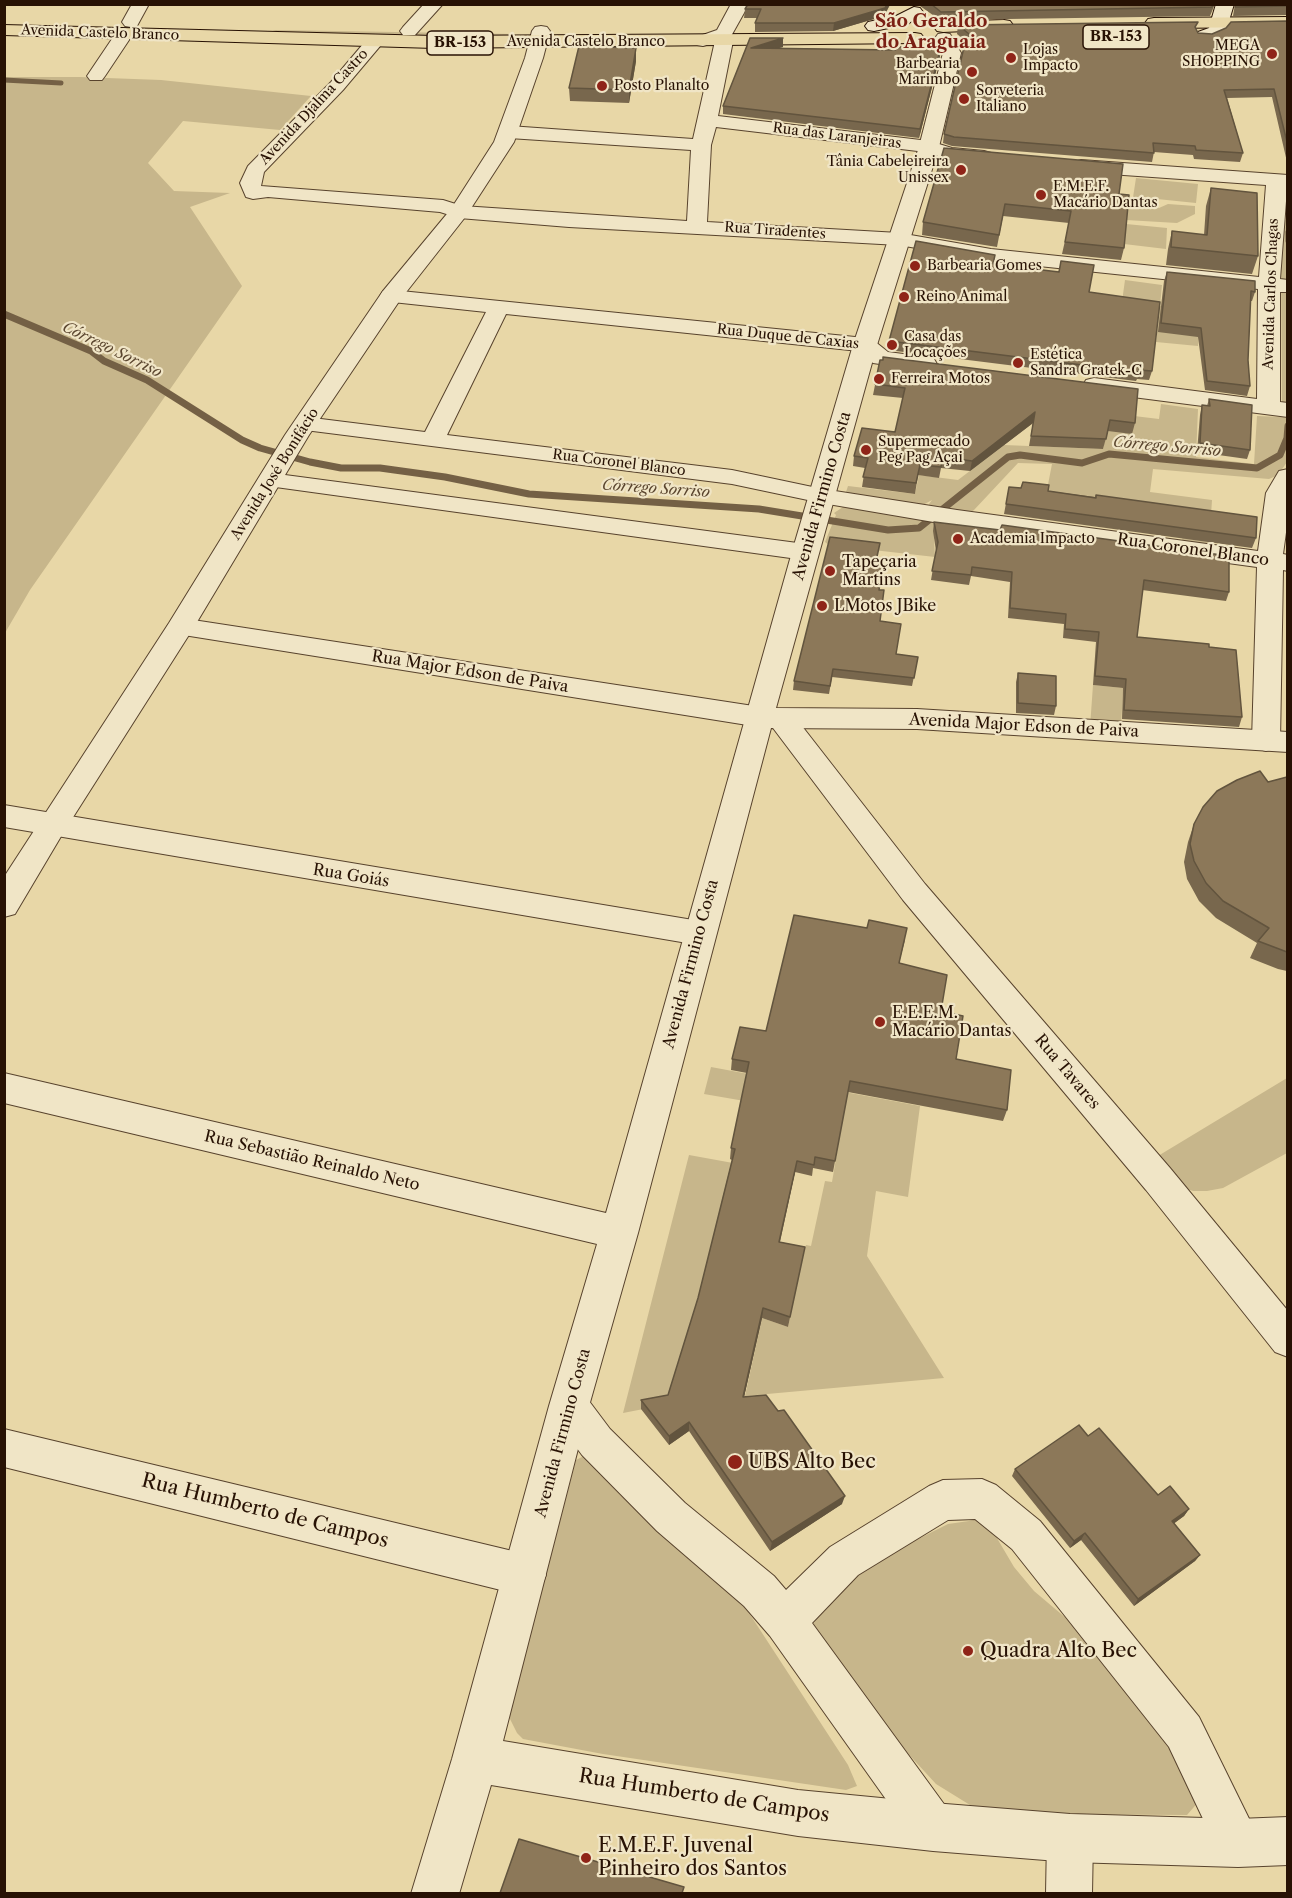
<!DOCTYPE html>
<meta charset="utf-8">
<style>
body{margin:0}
#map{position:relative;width:1292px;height:1898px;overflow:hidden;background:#e8d7a7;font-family:"Libre Caslon Text",serif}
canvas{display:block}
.frame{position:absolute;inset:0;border:6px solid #281204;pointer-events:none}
</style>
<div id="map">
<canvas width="1292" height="1898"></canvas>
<div class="frame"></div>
</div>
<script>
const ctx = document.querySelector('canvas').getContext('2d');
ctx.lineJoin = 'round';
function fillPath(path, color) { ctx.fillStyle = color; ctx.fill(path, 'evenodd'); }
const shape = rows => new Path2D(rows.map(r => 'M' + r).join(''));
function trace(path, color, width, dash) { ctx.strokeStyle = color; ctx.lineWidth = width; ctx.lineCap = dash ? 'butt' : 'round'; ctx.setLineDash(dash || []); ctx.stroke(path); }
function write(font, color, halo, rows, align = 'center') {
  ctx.font = font + ' "Libre Caslon Text",serif'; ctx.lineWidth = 4.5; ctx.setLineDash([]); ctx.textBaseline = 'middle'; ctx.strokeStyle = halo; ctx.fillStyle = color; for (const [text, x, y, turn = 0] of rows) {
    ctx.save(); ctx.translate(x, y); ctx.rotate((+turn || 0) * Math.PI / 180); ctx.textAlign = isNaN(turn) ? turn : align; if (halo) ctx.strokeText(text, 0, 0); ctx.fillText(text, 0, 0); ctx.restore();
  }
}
fillPath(shape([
 [276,30,513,34,518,36,511,39,269,32],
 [5,77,80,77,161,80,311,96,280,130,183,121,148,163,174,191,230,193,190,207,242,286,30,590,5,633],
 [1136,178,1198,184,1196,203,1157,199,1150,202,1159,208,1168,204,1195,206,1195,214,1177,223,1126,220,1074,198,1132,204],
 [1287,219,1287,462,1278,475,1269,479,1153,469,1150,492,1212,500,1209,546,1182,542,1184,517,1045,500,1052,464,1018,463,974,510,934,539,935,557,829,545,825,542,836,515,834,513,843,507,909,516,931,510,929,504,932,500,923,505,845,495,848,486,915,494,919,475,958,480,1004,445,1103,449,1107,430,1134,416,1159,419,1161,404,1198,409,1196,457,1254,464,1257,416,1282,417,1281,258,1278,227],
 [1126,224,1167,228,1166,249,1124,244],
 [1125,280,1162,285,1160,306,1178,309,1199,324,1198,346,1156,342,1158,320,1120,316],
 [1093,685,1123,688,1121,728,1090,727],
 [711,1067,920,1106,908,1197,876,1191,867,1256,944,1378,745,1396,762,1318,788,1327,803,1257,806,1245,811,1246,825,1181,832,1182,843,1118,704,1094],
 [1287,1078,1287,1153,1223,1188,1207,1191,1193,1191,1181,1187,1153,1159],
 [689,1155,733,1163,714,1241,669,1404,623,1413],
 [584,1456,675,1547,740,1602,751,1616,848,1765,857,1786,846,1790,603,1754,523,1739,517,1733,509,1717,576,1460],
 [976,1520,991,1528,1014,1567,1034,1591,1099,1646,1182,1757,1200,1800,1187,1815,1000,1814,970,1805,936,1784,879,1722,812,1626,816,1620,817,1610,866,1565,948,1524]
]), '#c7b68b');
trace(shape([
 [4,80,61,83],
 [1288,232,1288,241]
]), '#746045', 5);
trace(shape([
 [4,314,91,351,104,361,147,380,242,440,260,448,310,462,341,468,380,468,445,477,529,494,759,509,888,530,919,528,1008,457,1020,455,1082,463,1109,454,1257,468,1280,455,1287,438,1288,426]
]), '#746045', 7);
const minor = shape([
 [132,4,149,4,137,26,131,27,125,26,122,22,132,4],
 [124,29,130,30,133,34,105,76,102,80,90,80,87,76,118,30,124,29],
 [375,36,381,37,384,41,381,45,343,90,264,172,261,186,443,200,462,206,687,221,691,150,509,138,502,136,500,132,502,128,509,126,693,139,715,41,718,37,724,36,730,37,733,41,718,116,929,141,952,148,984,151,991,153,994,157,991,161,984,163,950,160,926,152,716,127,711,145,707,222,899,233,991,249,1259,277,1266,185,1081,172,1074,170,1071,166,1074,162,1081,160,1288,175,1280,279,1288,280,1288,292,1280,292,1280,402,1288,403,1288,417,1094,392,1086,390,1083,385,1086,380,1094,378,1257,399,1258,289,991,261,899,245,569,227,459,218,440,212,268,197,253,199,246,197,240,183,248,166,331,82,369,37,375,36],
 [391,290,865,338,873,340,888,352,926,357,934,359,937,364,934,369,926,371,873,363,859,351,506,314,447,435,732,470,822,489,957,510,1258,551,1266,493,1279,471,1288,469,1288,518,1283,554,1288,555,1288,571,1283,570,1280,741,1276,748,1266,751,1256,748,1252,741,1257,567,957,526,822,503,732,484,297,429,293,424,297,419,305,417,425,432,486,312,383,301,380,296,383,291,391,290],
 [270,473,805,544,814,546,818,552,814,558,805,560,261,485,258,480,261,475,270,473],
 [180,618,760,707,771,712,781,709,791,712,925,884,1170,1168,1288,1311,1288,1357,1275,1352,1146,1190,903,900,770,724,760,727,171,633,167,627,171,621,180,618],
 [4,805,699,921,710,924,715,933,710,942,699,945,4,827,4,805],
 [569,1388,583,1393,610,1429,685,1503,774,1576,786,1590,830,1547,929,1486,943,1480,982,1479,996,1485,1040,1521,1199,1717,1261,1843,1254,1859,1238,1866,1222,1859,1169,1747,1012,1549,975,1519,948,1520,858,1575,812,1623,949,1811,956,1827,949,1843,933,1850,917,1843,770,1636,744,1606,657,1531,582,1455,555,1419,550,1406,555,1393,569,1388],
 [4,1429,525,1554,540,1560,546,1575,540,1590,525,1596,4,1467,4,1429],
 [1070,1815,1086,1822,1093,1838,1092,1894,1046,1894,1047,1838,1054,1822,1070,1815]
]);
const tertiary = shape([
 [424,4,443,4,415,35,403,35,400,31,403,27,424,4],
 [731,4,749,4,730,38,703,46,697,45,694,41,697,37,717,30,731,4],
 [541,26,547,27,550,31,543,58,514,142,466,216,400,300,309,435,194,627,63,833,15,914,4,917,4,877,169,623,285,435,383,291,451,209,494,142,525,58,532,31,535,27,541,26],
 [944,33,950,34,961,53,939,147,877,345,776,708,917,709,1288,732,1288,752,917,729,771,728,638,1233,589,1406,503,1741,798,1790,933,1803,1070,1814,1238,1819,1288,1817,1288,1865,1238,1867,1070,1862,933,1851,798,1836,491,1785,459,1894,411,1894,452,1759,549,1406,597,1244,4,1103,4,1073,606,1213,792,552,853,345,919,147,943,53,935,38,938,34,944,33]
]);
const secondary = shape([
 [1216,4,1234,4,1226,31,1223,35,1210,40,1198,40,1195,36,1198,32,1209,28,1216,4],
 [914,7,920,8,923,12,908,24,874,31,868,30,865,26,868,22,896,16,914,7]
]);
const primary = shape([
 [1288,17,1288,27,1154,28,1148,27,1145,23,1148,19,1154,18,1288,17],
 [1004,20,1010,21,1013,25,1010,29,943,32,937,31,934,27,937,23,943,22,1004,20],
 [4,25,434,36,915,33,921,34,924,38,921,42,915,43,434,48,4,35,4,25]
]);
trace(minor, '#58432d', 2);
trace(tertiary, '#58432d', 2);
trace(secondary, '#281204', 2);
trace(primary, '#281204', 2);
fillPath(minor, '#f0e5c6');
fillPath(tertiary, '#f0e5c6');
fillPath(secondary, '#f0e5c6');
fillPath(primary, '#e8d7a7');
fillPath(shape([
 [748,4,1215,4,1210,16,940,20,920,6,890,5,884,16,833,31,755,32,755,23,757,18,744,18,745,9],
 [1235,4,1287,4,1287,15,1233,16],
 [1287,21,1287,162,1272,97,1227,98,1243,153,1240,162,1194,159,1193,155,1154,152,1152,162,952,146,943,143,944,134,973,47,957,34,958,25,1196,30,1198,33,1212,34],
 [750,38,783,47,777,48,895,50,941,47,940,56,919,138,723,114,723,106],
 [636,48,636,61,629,103,570,101,569,88],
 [944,148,1119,194,1124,248,1121,260,1062,254,1069,223,1003,216,997,247,922,235,923,222],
 [1211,188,1258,256,1252,274,1166,265,1168,249,1172,231,1204,235,1206,206],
 [993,264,1089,292,1152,371,1149,380,1137,379,1136,381,888,350,889,341],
 [1167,272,1255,292,1252,301,1250,301,1248,360,1250,386,1247,396,1205,390,1198,337,1158,332,1164,281],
 [880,360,1135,423,1132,434,1108,431,1103,449,1029,446,1033,423,970,471,941,468,939,478,918,475,915,494,862,487,865,468,853,466,854,456,895,432,903,398,873,395],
 [1209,399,1250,450,1247,459,1197,452,1200,415,1202,405,1207,406],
 [1009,487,1048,491,1095,497,1096,495,1256,538,1252,548,1004,514],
 [934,522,1229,592,1226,601,1142,590,1137,637,1209,647,1242,717,1239,727,1122,719,1123,688,1093,685,1096,642,1063,638,1064,624,1008,618,1010,582,971,576,969,585,931,580,936,551,933,531],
 [877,561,879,590,880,621,896,654,918,657,912,686,832,677,829,694,793,690,794,681],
 [1018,673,1056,706,1054,715,1016,713,1016,682],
 [1287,777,1287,971,1278,969,1250,958,1257,943,1216,918,1199,901,1187,879,1184,862,1188,842,1194,824,1268,782],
 [905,940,899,963,941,1011,956,1059,1007,1110,1003,1121,848,1092,833,1172,813,1168,812,1176,795,1172,780,1242,805,1247,788,1327,762,1318,744,1397,842,1504,770,1551,689,1431,669,1445,641,1409,641,1400,668,1395,698,1298,732,1160,730,1159,731,1148,747,1073,731,1070,732,1059,766,1031],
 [1088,1436,1158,1495,1189,1509,1184,1516,1174,1523,1200,1555,1195,1561,1134,1606,1081,1540,1070,1548,1012,1476,1015,1469]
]), '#78674d');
fillPath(shape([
 [887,4,890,4,884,16,833,31,834,23],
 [783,38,783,47,751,56,751,48],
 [941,47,940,56,919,138,920,129],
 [636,48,636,61,629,103,629,90],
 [1035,412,1033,423,970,471,972,461],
 [797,1161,795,1172,777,1252,779,1242],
 [763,1308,762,1318,742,1406,743,1397],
 [689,1422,689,1431,669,1445,669,1436],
 [845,1496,842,1504,770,1551,772,1542],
 [1189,1509,1184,1516,1168,1528,1172,1521],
 [1085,1533,1081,1540,1070,1548,1074,1541],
 [1200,1555,1195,1561,1134,1606,1138,1599]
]), '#62543e');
const building = shape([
 [748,4,887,4,885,8,834,23,755,23,761,9,745,9,748,4],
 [931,4,1213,4,1212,7,941,12,931,4],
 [1236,4,1287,4,1287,6,1235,7,1236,4],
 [1287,21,1287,142,1274,89,1224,90,1243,153,1196,150,1195,146,1153,143,1154,153,954,137,944,134,964,47,985,47,958,25,1198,22,1195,27,1198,33,1212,34,1226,28,1231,22,1287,21],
 [750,38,783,38,751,48,895,50,900,47,941,47,920,129,723,106,750,38],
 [579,46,636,48,629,90,569,88,579,46],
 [944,148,1123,164,1119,194,1129,195,1124,248,1065,242,1071,211,1005,204,999,235,923,222,944,148],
 [1211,188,1257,193,1258,256,1171,247,1172,231,1207,235,1211,188],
 [916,241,995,255,993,264,1059,272,1061,261,1094,265,1089,292,1160,302,1152,371,1139,370,1139,372,889,341,916,241],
 [1167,272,1255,281,1255,292,1251,291,1248,360,1250,386,1207,381,1201,328,1161,323,1167,272],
 [883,357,1138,389,1135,423,1110,420,1106,439,1031,436,1035,412,972,461,943,457,941,467,920,465,916,483,863,477,868,458,854,456,862,428,895,432,905,388,875,384,880,360,883,360,883,357],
 [1209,399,1252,405,1250,450,1200,443,1202,405,1210,406,1209,399],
 [1023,482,1049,485,1048,491,1096,498,1096,495,1257,517,1256,538,1006,504,1009,487,1021,488,1023,482],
 [934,522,1000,530,1002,525,1229,556,1229,592,1144,580,1137,637,1209,644,1209,647,1236,650,1242,717,1124,710,1126,679,1095,676,1099,632,1065,629,1066,614,1010,608,1012,572,972,567,971,575,932,571,938,542,934,522],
 [830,537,880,543,876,561,883,562,879,590,884,590,880,621,901,624,896,654,918,657,914,678,833,669,830,686,794,681,830,537],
 [1018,673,1056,676,1056,706,1018,703,1018,673],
 [1260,771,1268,782,1287,777,1287,952,1258,941,1269,928,1223,901,1206,883,1194,861,1190,844,1194,824,1203,807,1217,791,1237,780,1260,771],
 [794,915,867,928,869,920,907,928,899,963,947,975,941,1011,963,1016,956,1059,1011,1070,1007,1110,850,1081,835,1161,815,1157,814,1165,797,1161,779,1242,805,1247,790,1317,763,1308,743,1397,766,1395,778,1411,784,1410,845,1496,772,1542,689,1422,669,1436,641,1400,668,1395,698,1298,735,1149,731,1148,749,1062,732,1059,740,1027,766,1031,794,915],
 [1079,1425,1088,1436,1099,1428,1158,1495,1170,1486,1189,1509,1172,1521,1200,1555,1138,1599,1085,1533,1074,1541,1015,1469,1079,1425],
 [519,1839,684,1887,682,1893,500,1893,519,1839]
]);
fillPath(building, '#8c7859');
trace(building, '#62543e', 1.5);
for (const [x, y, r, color] of [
 [1272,54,6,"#8f2418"],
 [1011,58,6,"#8f2418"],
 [972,72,6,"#8f2418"],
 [602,86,6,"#8f2418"],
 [964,99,6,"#8f2418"],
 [961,170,6,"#8f2418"],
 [1041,195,6,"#8f2418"],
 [915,266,6,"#8f2418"],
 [904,297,6,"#8f2418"],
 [892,345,6,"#8f2418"],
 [1018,363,6,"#8f2418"],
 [879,379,6,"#8f2418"],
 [866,450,6,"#8f2418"],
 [958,539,6,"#8f2418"],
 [830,571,6,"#8f2418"],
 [822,606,6,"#8f2418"],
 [880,1022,6,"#8f2418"],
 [735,1462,8,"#8f2418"],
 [968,1651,6,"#8f2418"],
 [586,1858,6,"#8f2418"]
]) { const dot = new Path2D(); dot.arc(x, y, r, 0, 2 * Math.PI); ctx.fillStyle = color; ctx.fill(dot); trace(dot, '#f0e5c6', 2); }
write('14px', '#281204', '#f0e5c6', [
 ["Avenida Castelo Branco",100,33,2],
 ["Avenida Castelo Branco",586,42],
 ["Avenida Djalma Castro",314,107,-47],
 ["Rua das Laranjeiras",837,136,7],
 ["Rua Tiradentes",775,231,4],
 ["Avenida Carlos Chagas",1271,294,-88],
 ["Rua Duque de Caxias",788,337,6],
 ["Rua Coronel Blanco",619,463,7],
 ["Avenida José Bonifácio",275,474,-58]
]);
write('14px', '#281204', '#f0e5c6', [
 ["MEGA",1260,46,"right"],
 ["SHOPPING",1260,62,"right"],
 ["Lojas",1023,50],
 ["Impacto",1023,66],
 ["Barbearia",960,64,"right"],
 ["Marimbo",960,80,"right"],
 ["Posto Planalto",614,86],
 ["Sorveteria",976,91],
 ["Italiano",976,107],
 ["Tânia Cabeleireira",949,162,"right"],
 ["Unissex",949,178,"right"],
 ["E.M.E.F.",1053,187],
 ["Macário Dantas",1053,203],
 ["Barbearia Gomes",927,266],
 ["Reino Animal",916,297],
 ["Casa das",904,337],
 ["Locações",904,353],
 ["Estética",1030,355],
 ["Sandra Gratek-C",1030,371],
 ["Ferreira Motos",891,379],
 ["Supermecado",878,442],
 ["Peg Pag Açai",878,458],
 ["Academia Impacto",970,539]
], 'left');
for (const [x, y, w] of [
 [1116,37,66],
 [460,43,66]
]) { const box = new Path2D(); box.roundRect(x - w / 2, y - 12, w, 24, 4.5); ctx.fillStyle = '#f0e5c6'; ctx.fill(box); trace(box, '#281204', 1.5); }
write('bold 15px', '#281204', null, [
 ["BR-153",1116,37],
 ["BR-153",460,43]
]);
write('italic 15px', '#5b462f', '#f0e5c6', [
 ["Córrego Sorriso",112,350,26],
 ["Córrego Sorriso",1167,447,5],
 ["Córrego Sorriso",656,489,4]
]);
write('16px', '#281204', '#f0e5c6', [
 ["Avenida Firmino Costa",822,496,-74],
 ["Rua Coronel Blanco",1193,550,8],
 ["Rua Major Edson de Paiva",470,672,9],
 ["Avenida Major Edson de Paiva",1024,726,3],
 ["Rua Goiás",351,876,9],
 ["Avenida Firmino Costa",691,964,-75],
 ["Rua Tavares",1067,1072,50],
 ["Rua Sebastião Reinaldo Neto",312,1161,13],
 ["Avenida Firmino Costa",563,1433,-75]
]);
write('16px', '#281204', '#f0e5c6', [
 ["Tapeçaria",842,562],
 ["Martins",842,580],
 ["LMotos JBike",834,606],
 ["E.E.E.M.",892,1013],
 ["Macário Dantas",892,1031]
], 'left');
write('bold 18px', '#7a1f14', '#f0e5c6', [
 ["São Geraldo",931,22],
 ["do Araguaia",931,43]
]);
write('20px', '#281204', '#f0e5c6', [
 ["UBS Alto Bec",748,1462],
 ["Quadra Alto Bec",980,1651],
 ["E.M.E.F. Juvenal",598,1846],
 ["Pinheiro dos Santos",598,1869]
], 'left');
write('20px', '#281204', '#f0e5c6', [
 ["Rua Humberto de Campos",265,1511,14],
 ["Rua Humberto de Campos",704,1796,9]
]);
</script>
